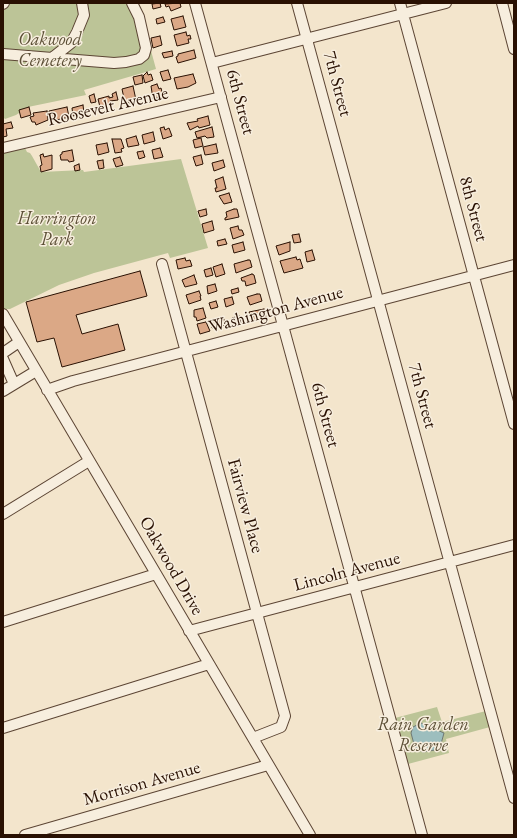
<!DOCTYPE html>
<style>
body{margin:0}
#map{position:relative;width:517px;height:838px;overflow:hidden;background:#f3e5cc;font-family:"EB Garamond",serif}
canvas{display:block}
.frame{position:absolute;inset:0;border:4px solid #291002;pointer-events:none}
</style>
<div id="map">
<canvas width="517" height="838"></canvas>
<div class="frame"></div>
</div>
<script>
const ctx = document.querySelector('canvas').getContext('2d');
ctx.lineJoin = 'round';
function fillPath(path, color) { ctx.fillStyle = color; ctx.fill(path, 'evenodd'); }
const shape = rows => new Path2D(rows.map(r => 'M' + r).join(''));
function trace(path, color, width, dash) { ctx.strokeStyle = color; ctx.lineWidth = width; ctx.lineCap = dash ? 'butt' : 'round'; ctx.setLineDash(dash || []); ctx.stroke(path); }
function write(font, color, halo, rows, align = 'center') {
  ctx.font = font + ' "EB Garamond",serif'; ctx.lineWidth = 3; ctx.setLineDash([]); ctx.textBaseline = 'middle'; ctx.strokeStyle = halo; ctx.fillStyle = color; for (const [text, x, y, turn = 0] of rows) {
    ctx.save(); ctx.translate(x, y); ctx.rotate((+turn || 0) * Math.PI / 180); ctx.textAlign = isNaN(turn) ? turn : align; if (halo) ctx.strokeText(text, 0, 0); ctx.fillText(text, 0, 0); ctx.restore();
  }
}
fillPath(shape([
 [3,3,138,3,156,69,84,90,86,95,28,107,16,115,5,119,3,117],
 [23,144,27,152,30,153,32,156,41,172,83,170,84,172,181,159,208,248,170,258,168,253,94,273,59,285,10,309,3,309,3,149],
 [437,707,442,722,486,711,490,727,446,739,449,753,408,764,395,718]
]), '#bcc497');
const water = shape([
 [421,723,444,733,441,744,435,750,423,752,415,748,411,733,413,727,421,723]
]);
fillPath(water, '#9dbebe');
trace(water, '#6f7873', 1);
const building = shape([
 [160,3,161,7,153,9,152,4,160,3],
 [180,3,181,7,171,11,169,6,166,7,165,4,180,3],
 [183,16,186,27,174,30,171,19,183,16],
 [163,17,165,22,157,24,156,19,163,17],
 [186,32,187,36,190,35,191,39,188,39,189,43,177,46,174,35,186,32],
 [160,36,162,45,153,48,151,38,160,36],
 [194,50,196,58,178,63,176,57,178,56,178,54,194,50],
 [172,51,173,56,164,58,162,53,172,51],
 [168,70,171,79,163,81,160,72,168,70],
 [147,72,148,75,151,74,153,80,145,83,143,76,147,72],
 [193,74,196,83,188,87,177,89,174,78,193,74],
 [142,75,143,83,135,85,133,77,142,75],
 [157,84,159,89,161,88,163,96,153,99,151,86,157,84],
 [133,86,136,100,129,103,129,102,125,103,122,89,133,86],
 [116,92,118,100,110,101,110,105,100,107,98,99,109,96,109,98,113,97,112,94,116,92],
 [94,94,96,102,91,103,89,96,94,94],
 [83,105,84,113,73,116,72,108,83,105],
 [29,107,31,115,21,118,19,110,29,107],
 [67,107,69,117,52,121,49,111,67,107],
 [47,111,48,120,36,125,35,122,32,122,30,117,34,116,33,113,47,111],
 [208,116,210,125,199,128,198,126,190,130,187,123,198,121,197,119,208,116],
 [11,122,13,128,6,129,7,136,3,137,3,124,11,122],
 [164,127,165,130,169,128,172,136,163,139,160,128,164,127],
 [212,127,214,137,207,138,205,136,197,138,195,132,212,127],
 [153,132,155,141,144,144,142,135,153,132],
 [136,136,139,145,128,147,126,139,136,136],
 [201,138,203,146,195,148,193,140,201,138],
 [112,139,121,139,124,148,121,149,122,152,115,153,112,139],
 [107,143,109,152,98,155,96,145,107,143],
 [216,144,218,153,205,155,203,147,216,144],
 [160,148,163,157,154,159,152,150,160,148],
 [72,150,74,161,69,162,68,160,61,160,60,155,62,154,62,152,72,150],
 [143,151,145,157,139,159,137,152,143,151],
 [43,154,44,157,52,155,52,169,41,172,40,166,42,165,40,155,43,154],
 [201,155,203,164,196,166,193,157,201,155],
 [120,157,123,165,116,167,113,159,120,157],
 [103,160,104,168,99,169,97,161,103,160],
 [223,160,225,167,214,171,212,163,223,160],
 [79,164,80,170,75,171,74,166,79,164],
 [223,177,226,189,216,192,215,188,217,188,215,180,223,177],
 [229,193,232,202,224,204,219,196,229,193],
 [206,209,207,215,200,217,198,211,206,209],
 [234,209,237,209,239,217,225,220,225,218,227,217,226,212,234,209],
 [212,221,214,230,204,233,202,224,212,221],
 [238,226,239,230,242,230,244,235,233,239,230,228,238,226],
 [299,234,301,242,294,243,292,235,299,234],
 [225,239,227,244,218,246,217,241,225,239],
 [243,242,245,250,234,253,232,245,243,242],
 [290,242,290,251,279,255,276,246,290,242],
 [312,250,315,260,307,262,305,252,312,250],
 [296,257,297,260,300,259,303,268,284,273,280,261,296,257],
 [185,258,186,261,190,260,192,266,178,269,176,260,185,258],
 [248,260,250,260,252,267,236,273,234,264,248,260],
 [222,264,225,274,216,277,213,267,222,264],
 [211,268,213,275,206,277,204,270,211,268],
 [140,271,147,296,76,315,82,334,118,324,125,350,62,367,54,338,37,342,26,302,140,271],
 [252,274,254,275,256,283,246,286,245,281,242,281,241,278,252,274],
 [194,275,197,284,185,287,182,280,194,275],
 [215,284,217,291,208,294,207,286,215,284],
 [238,288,239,292,232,294,231,290,238,288],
 [199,291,201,296,200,296,201,300,189,304,186,295,199,291],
 [257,294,260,294,262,301,250,305,247,297,257,294],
 [232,297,234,304,226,307,224,299,232,297],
 [216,301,218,307,211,309,209,303,216,301],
 [203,308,206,318,197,321,196,317,194,317,194,310,203,308],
 [264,309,266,317,254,321,253,316,251,317,249,312,264,309],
 [239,316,241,323,234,325,232,318,239,316],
 [223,317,226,325,212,328,210,320,223,317],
 [206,322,210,331,200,334,197,324,206,322]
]);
fillPath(building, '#dba886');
trace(building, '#291002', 1);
const minor = shape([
 [195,3,422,835],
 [297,3,514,798],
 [400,3,514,424],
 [502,3,514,49],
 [3,4,4,3],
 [3,54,114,63,126,62,139,59,144,55,146,48,139,17,132,3],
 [52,58,71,43,77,32,84,15,82,3],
 [212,63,446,3],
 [3,148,221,97],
 [162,264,285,716,281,727,253,738],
 [3,314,310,835],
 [3,353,19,342],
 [3,359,14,384],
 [47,390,73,381,514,265],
 [3,391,36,371],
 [3,514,89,461],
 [3,622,156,574],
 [189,631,514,545],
 [3,728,209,664],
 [25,835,268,765]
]);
trace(minor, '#5c4534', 12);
trace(minor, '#f7eede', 10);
write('italic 18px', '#5c4f36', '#f7eede', [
 ["Oakwood",50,40],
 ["Cemetery",50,61],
 ["Harrington",57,219],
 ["Park",57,240],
 ["Rain Garden",423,725],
 ["Reserve",423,746]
]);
write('18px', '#291002', '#f7eede', [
 ["7th Street",337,84,75],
 ["6th Street",240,102,75],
 ["Roosevelt Avenue",108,107,-13],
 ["8th Street",473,209,75],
 ["Washington Avenue",276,310,-15],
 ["7th Street",422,396,75],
 ["6th Street",325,415,75],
 ["Fairview Place",245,506,75],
 ["Oakwood Drive",171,566,60],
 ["Lincoln Avenue",347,572,-15],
 ["Morrison Avenue",142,784,-16]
]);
</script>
